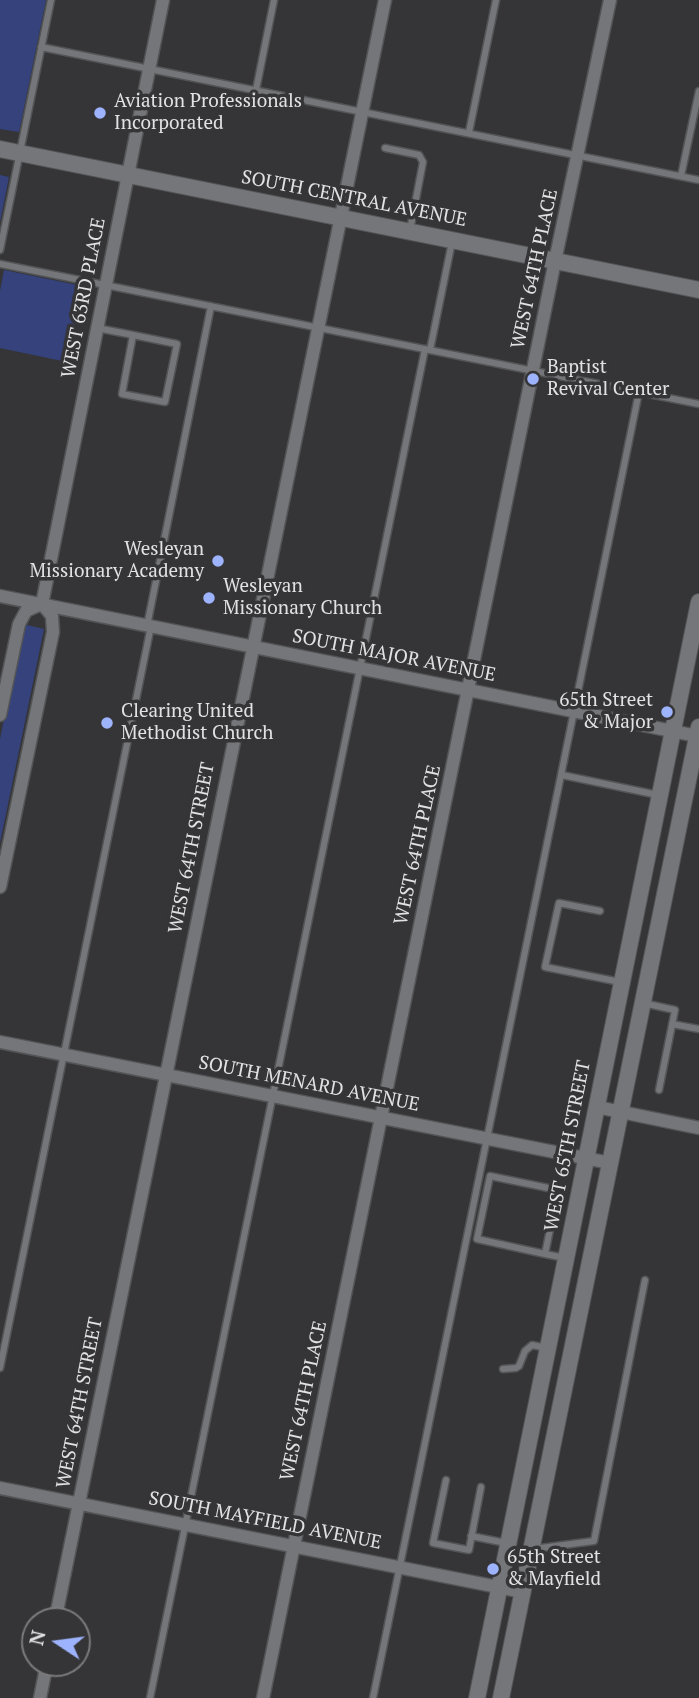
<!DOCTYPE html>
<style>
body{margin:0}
#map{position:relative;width:699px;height:1698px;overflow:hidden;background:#353538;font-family:"PT Serif",serif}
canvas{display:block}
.north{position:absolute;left:21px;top:1607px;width:70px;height:70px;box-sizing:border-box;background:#353538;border:2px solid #7a7a7d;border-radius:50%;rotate:283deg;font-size:19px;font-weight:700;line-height:28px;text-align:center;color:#e2e2e4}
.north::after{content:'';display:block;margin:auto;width:24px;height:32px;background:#9eb3fd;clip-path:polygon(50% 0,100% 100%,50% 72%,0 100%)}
</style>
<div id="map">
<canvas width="699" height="1698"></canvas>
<div class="north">N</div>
</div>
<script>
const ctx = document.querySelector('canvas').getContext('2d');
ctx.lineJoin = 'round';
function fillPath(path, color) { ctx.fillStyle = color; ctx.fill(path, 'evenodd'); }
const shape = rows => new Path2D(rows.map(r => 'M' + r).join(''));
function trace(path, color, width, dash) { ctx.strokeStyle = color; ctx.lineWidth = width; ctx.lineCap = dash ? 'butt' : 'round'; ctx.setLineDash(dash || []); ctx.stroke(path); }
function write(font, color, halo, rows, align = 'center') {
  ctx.font = font + ' "PT Serif",serif'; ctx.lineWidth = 7; ctx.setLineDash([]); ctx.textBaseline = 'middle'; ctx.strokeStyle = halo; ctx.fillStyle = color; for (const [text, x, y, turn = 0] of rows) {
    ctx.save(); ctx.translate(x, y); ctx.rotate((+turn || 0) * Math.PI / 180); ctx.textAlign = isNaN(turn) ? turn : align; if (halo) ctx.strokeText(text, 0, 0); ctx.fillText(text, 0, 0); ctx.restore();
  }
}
fillPath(shape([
 [0,0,46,0,19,132,0,129],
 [0,175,9,177,0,222],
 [4,270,82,286,67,362,0,348,0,291],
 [23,624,44,629,0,843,0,739]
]), '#35427b');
const service = shape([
 [41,47,699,180],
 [256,90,274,0],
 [469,132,496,0],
 [385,148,419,155,423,162,410,230],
 [681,176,699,91],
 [0,250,51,0],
 [0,264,699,404],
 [97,328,133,335,177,344,165,402,122,394,133,335],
 [430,350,452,242],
 [147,626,211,306],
 [562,775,658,795],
 [600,911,559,903,545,967,620,982],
 [643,1003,675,1010,659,1090],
 [672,1024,699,1029],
 [545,1254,558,1190,490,1176,477,1239,545,1254,565,1258],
 [0,1368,151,626],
 [503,1369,516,1368,519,1366,525,1351,532,1345,547,1348],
 [446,1480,433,1543,469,1550,481,1487],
 [471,1536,506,1543],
 [533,1549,594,1541,645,1280],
 [150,1698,425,349],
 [373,1698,639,392]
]);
const minor = shape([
 [0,596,697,736],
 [42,604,163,0],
 [0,715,19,624,26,611,41,604],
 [0,887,53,632,52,616,42,604],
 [0,1042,610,1163],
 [597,1107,699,1128],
 [0,1488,523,1592],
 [55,1621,385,0],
 [40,1698,47,1663],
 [263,1698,555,261,610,0]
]);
const tertiary = shape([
 [0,149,699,290],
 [477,1698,699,602],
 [501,1698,699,727]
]);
trace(service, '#535456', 9);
trace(minor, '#535456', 15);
trace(tertiary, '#535456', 18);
trace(service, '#757679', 6);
trace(minor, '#757679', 12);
trace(tertiary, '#757679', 16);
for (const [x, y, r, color] of [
 [100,113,7,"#9eb3fd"],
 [533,379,7,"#9eb3fd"],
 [218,561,7,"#9eb3fd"],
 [209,598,7,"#9eb3fd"],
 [667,712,7,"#9eb3fd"],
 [107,723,7,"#9eb3fd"],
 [493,1569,7,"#9eb3fd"]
]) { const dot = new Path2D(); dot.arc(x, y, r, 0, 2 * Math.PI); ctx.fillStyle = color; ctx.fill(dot); trace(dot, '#353538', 2.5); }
write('19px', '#e2e2e4', '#353538', [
 ["Aviation Professionals",114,102],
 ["Incorporated",114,124],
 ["Baptist",547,368],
 ["Revival Center",547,390],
 ["Wesleyan",204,550,"right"],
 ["Missionary Academy",204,572,"right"],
 ["Wesleyan",223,587],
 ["Missionary Church",223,609],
 ["65th Street",653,701,"right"],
 ["& Major",653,723,"right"],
 ["Clearing United",121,712],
 ["Methodist Church",121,734],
 ["65th Street",507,1558],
 ["& Mayfield",507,1580]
], 'left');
write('19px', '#e2e2e4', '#353538', [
 ["SOUTH CENTRAL AVENUE",354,199,11],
 ["WEST 64TH PLACE",535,269,-78],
 ["WEST 63RD PLACE",84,298,-79],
 ["SOUTH MAJOR AVENUE",394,656,11],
 ["WEST 64TH PLACE",418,845,-78],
 ["WEST 64TH STREET",192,848,-79],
 ["SOUTH MENARD AVENUE",309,1084,11],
 ["WEST 65TH STREET",568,1146,-79],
 ["WEST 64TH PLACE",304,1401,-78],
 ["WEST 64TH STREET",80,1403,-79],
 ["SOUTH MAYFIELD AVENUE",265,1521,11]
]);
</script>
